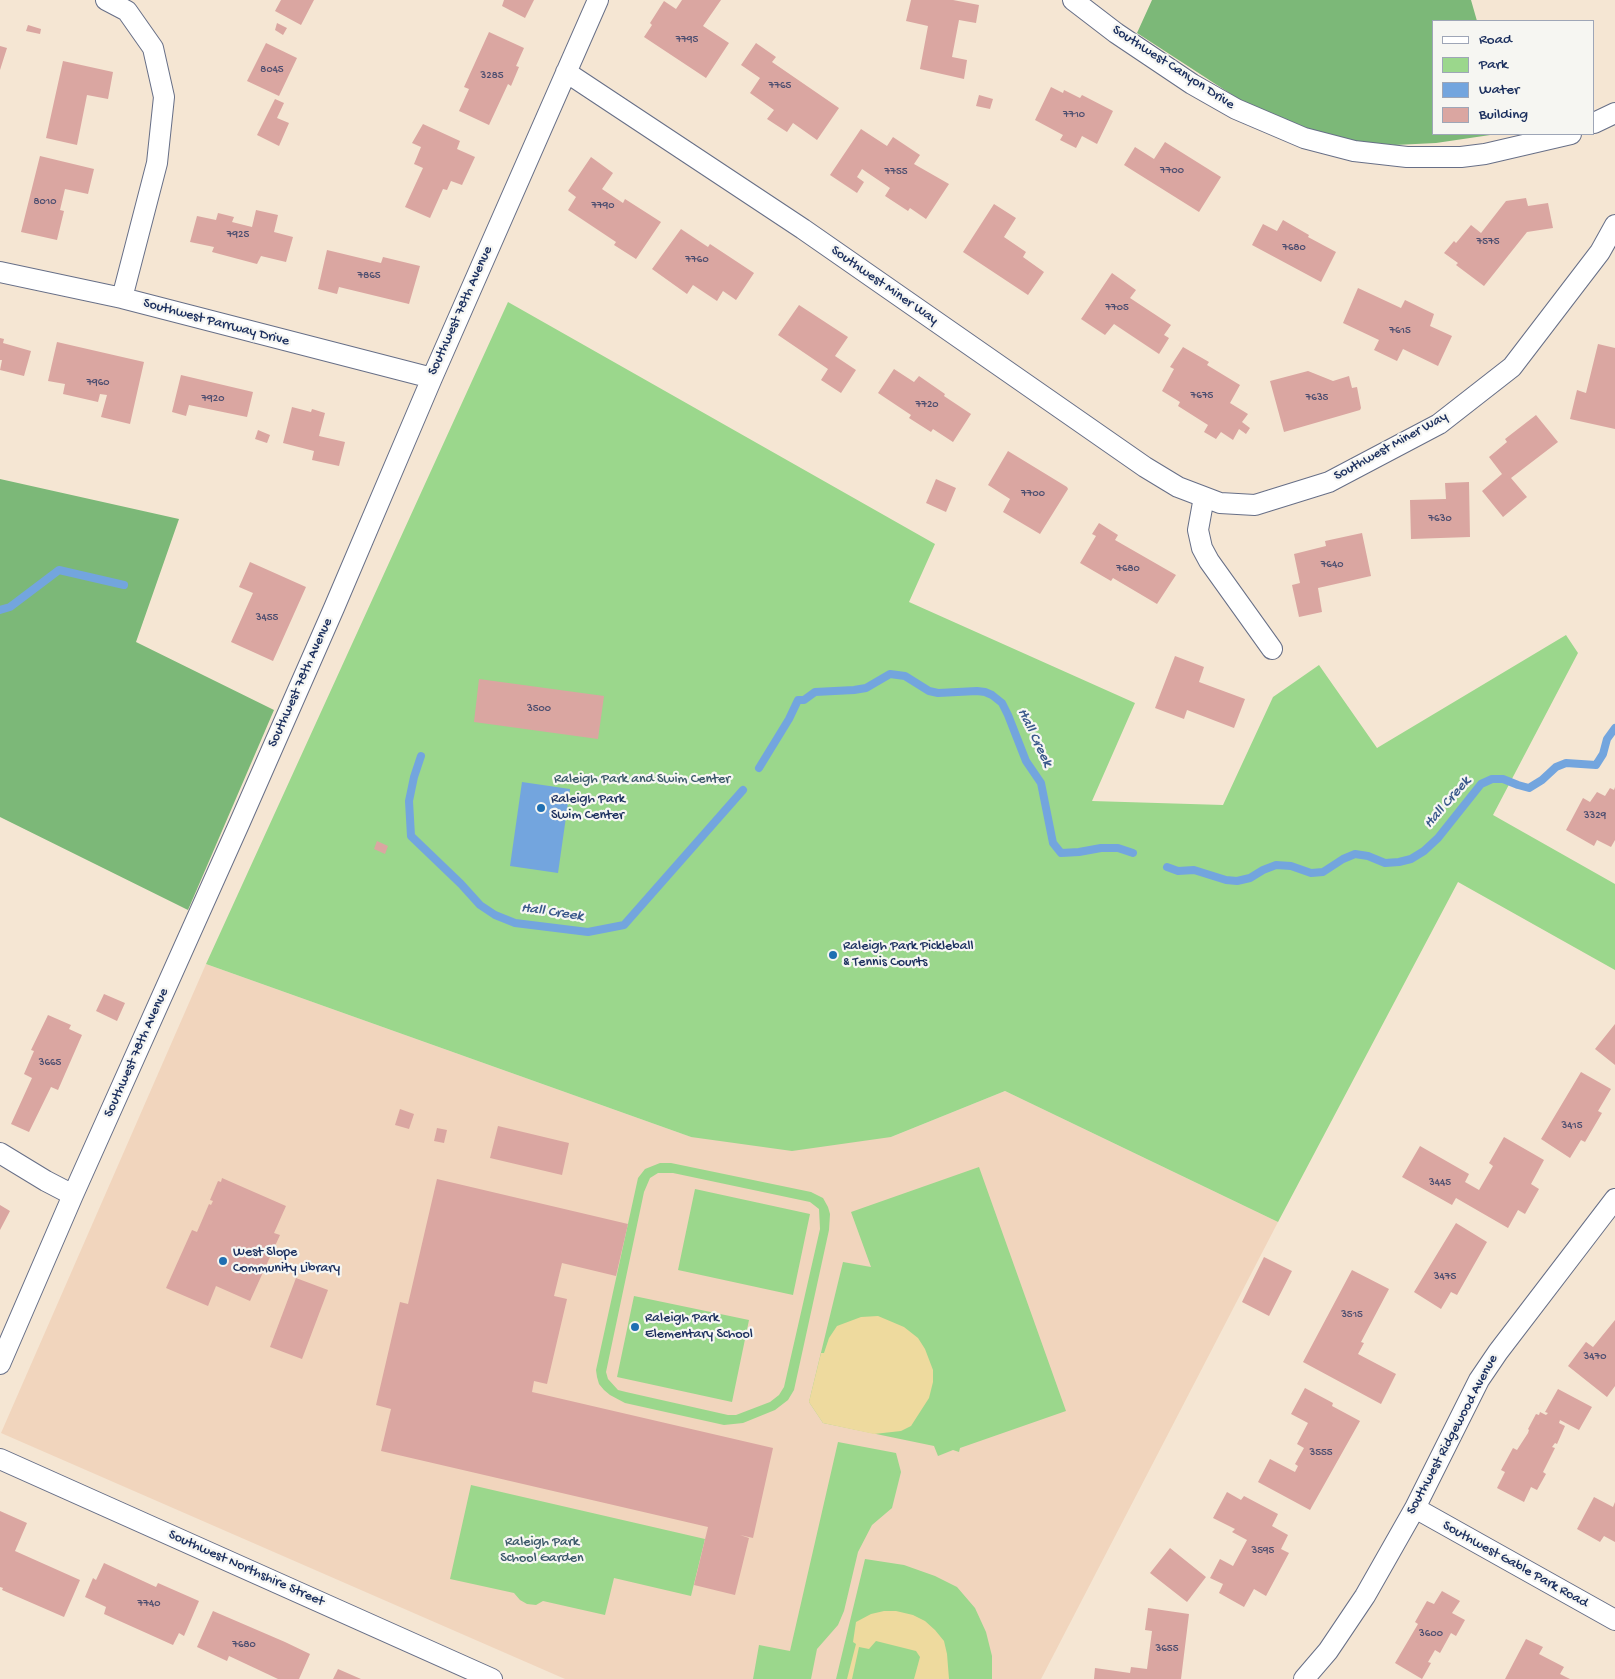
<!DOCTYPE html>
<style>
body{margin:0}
#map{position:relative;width:1615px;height:1679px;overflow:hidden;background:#f5e6d3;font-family:"Gochi Hand",sans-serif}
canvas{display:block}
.legend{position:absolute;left:1432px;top:20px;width:162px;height:115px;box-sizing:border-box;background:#f6f6f2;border:1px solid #9ea6b7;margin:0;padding:6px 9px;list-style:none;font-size:15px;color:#1b2f5e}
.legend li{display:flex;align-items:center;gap:10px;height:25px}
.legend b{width:25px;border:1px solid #9ea6b7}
</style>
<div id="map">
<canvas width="1615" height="1679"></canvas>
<ul class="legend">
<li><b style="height:6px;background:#fff"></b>Road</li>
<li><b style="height:14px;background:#9bd78c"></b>Park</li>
<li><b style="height:14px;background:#73a5de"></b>Water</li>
<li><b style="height:14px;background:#daa6a1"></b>Building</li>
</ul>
</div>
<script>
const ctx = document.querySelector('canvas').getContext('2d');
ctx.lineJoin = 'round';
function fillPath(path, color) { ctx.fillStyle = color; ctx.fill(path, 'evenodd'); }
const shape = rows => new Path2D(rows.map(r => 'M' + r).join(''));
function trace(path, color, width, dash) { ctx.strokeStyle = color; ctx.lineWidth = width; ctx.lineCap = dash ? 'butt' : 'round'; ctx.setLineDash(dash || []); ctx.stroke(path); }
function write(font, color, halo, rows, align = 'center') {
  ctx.font = font + ' "Gochi Hand",sans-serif'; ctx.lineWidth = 4.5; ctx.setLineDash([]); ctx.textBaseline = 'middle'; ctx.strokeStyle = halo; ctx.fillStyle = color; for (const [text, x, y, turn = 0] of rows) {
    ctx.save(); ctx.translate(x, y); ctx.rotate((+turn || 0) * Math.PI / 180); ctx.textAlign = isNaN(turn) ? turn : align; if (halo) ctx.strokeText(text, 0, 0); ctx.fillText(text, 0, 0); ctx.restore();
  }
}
fillPath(shape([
 [206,964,691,1137,891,1137,1005,1091,1278,1222,1041,1679,565,1679,1,1433]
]), '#f1d5bd');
fillPath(shape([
 [508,302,935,544,909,602,1135,703,1092,801,1223,805,1273,697,1319,665,1377,748,1566,635,1578,653,1493,815,1615,884,1615,970,1458,882,1278,1222,1005,1091,891,1137,792,1151,691,1137,206,964],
 [660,1163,671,1163,811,1192,823,1198,828,1207,830,1214,829,1230,794,1390,788,1400,775,1410,743,1423,724,1425,625,1403,610,1395,604,1390,599,1384,597,1377,596,1370,638,1178,645,1169],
 [658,1173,673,1173,810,1202,819,1209,820,1229,784,1387,779,1395,770,1402,736,1415,728,1415,626,1392,618,1390,608,1379,606,1372,644,1192,650,1178],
 [979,1167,1066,1411,960,1448,959,1452,953,1450,938,1456,934,1446,823,1423,809,1402,843,1262,871,1267,851,1212],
 [695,1189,810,1214,793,1295,678,1270],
 [634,1296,749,1320,732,1402,617,1377],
 [838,1442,896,1453,901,1472,892,1508,872,1525,858,1552,844,1611,838,1625,817,1649,811,1679,753,1679,759,1645,790,1651],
 [471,1485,705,1539,691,1596,614,1578,605,1615,543,1601,536,1605,527,1604,520,1600,514,1593,450,1579],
 [865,1559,904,1565,935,1576,957,1587,975,1608,986,1632,992,1656,992,1679,836,1679]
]), '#9bd78c');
fillPath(shape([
 [1152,0,1471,0,1477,21,1434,21,1434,134,1497,134,1436,143,1395,145,1357,142,1326,135,1279,118,1237,98,1137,33],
 [0,479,179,519,136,642,274,710,188,910,0,817]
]), '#7cb878');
fillPath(shape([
 [878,1316,904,1327,918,1338,925,1349,933,1370,933,1382,929,1398,911,1426,901,1431,874,1434,823,1423,809,1402,821,1353,824,1353,829,1338,837,1326,861,1317],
 [884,1611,896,1611,913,1615,925,1621,935,1630,944,1641,947,1654,949,1679,914,1679,920,1657,916,1651,876,1641,869,1649,859,1647,852,1679,847,1679,856,1644,853,1642,856,1622,871,1614]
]), '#eeda9e');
fillPath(shape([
 [522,782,570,789,558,873,510,866]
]), '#73a5de');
trace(shape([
 [0,610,10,607,59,570,124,585],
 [421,756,414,777,409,801,411,836,461,884,480,905,495,915,515,923,588,932,624,925,743,790],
 [759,768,789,719,798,700,804,700,815,692,854,690,866,688,890,674,905,676,929,691,938,693,977,691,985,692,992,695,1002,703,1008,715,1026,761,1041,783,1053,843,1061,853,1079,852,1101,848,1118,848,1133,853],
 [1167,867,1178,871,1194,870,1226,880,1237,881,1250,878,1263,870,1276,865,1291,866,1311,873,1323,872,1343,859,1355,854,1368,856,1385,863,1399,862,1411,859,1424,851,1438,838,1481,784,1492,779,1503,779,1518,785,1529,788,1542,780,1556,767,1566,763,1596,765,1603,754,1607,739,1615,728]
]), '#73a5de', 8);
fillPath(shape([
 [281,0,314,0,301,25,275,11],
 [504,0,534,0,525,18,502,6],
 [682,0,721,0,703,26,729,43,706,78,644,37,652,25,650,23,664,1,676,9],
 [911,0,953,0,979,5,976,23,959,20,952,57,967,60,964,79,920,69,928,26,906,21],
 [277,23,287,28,283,35,275,30],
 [28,25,41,29,40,34,26,31],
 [489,32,524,48,516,66,519,67,511,86,508,84,489,125,459,111,469,89,464,87],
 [266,43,297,58,279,96,247,81],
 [756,43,776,57,772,62,839,108,817,140,793,123,787,132,767,119,774,110,750,93,760,78,741,65],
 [0,46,7,48,0,70],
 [63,61,113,72,108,99,87,95,77,145,46,138],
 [1051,87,1063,93,1064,90,1080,98,1082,95,1113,111,1097,144,1082,136,1076,148,1060,140,1063,135,1035,120],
 [979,95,993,99,990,109,976,106],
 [275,99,284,103,277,118,289,123,279,146,257,135],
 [423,124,460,141,457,149,475,157,462,185,451,181,447,190,443,189,430,218,405,207,423,168,414,164,421,147,412,143],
 [861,129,887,146,893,137,920,155,914,164,949,184,926,219,910,208,908,211,885,196,890,188,862,169,857,177,864,182,857,193,830,175],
 [1165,142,1221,177,1199,212,1124,165,1135,147,1154,159],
 [40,156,94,169,88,194,65,189,60,210,64,211,57,240,21,232],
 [591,157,613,173,602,189,623,203,625,199,661,222,636,259,614,245,616,242,568,210,576,197,568,191],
 [1526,198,1528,206,1548,203,1553,228,1527,232,1484,286,1456,265,1458,263,1444,253,1454,241,1456,243,1471,225,1481,233,1506,201],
 [994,204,1016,218,1004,237,1026,252,1023,257,1044,272,1028,295,963,252],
 [256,210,278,215,274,232,293,237,286,262,261,256,257,264,212,252,214,247,190,242,197,216,216,220,218,213,234,217,232,222,252,227],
 [1283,220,1309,235,1308,237,1336,252,1321,282,1252,245,1263,224,1277,231],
 [681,229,708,247,710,244,754,273,736,300,723,291,717,301,693,285,687,294,652,269],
 [327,250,381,263,383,257,420,266,409,304,339,287,337,294,318,289],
 [1112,273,1136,290,1130,298,1171,325,1164,335,1169,338,1159,354,1114,324,1105,335,1081,319],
 [1358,288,1401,308,1405,300,1434,314,1430,326,1452,336,1438,366,1403,349,1397,361,1374,350,1379,340,1343,323],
 [799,305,848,337,835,356,856,370,841,393,821,380,828,369,778,335],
 [0,338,4,339,3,343,31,351,24,376,0,370,2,360,0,360],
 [57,342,144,362,130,424,101,417,107,395,100,394,98,402,63,394,65,384,48,381],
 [1598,344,1615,348,1615,429,1570,419,1577,390,1586,393],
 [1183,347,1209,362,1207,365,1240,385,1230,403,1248,414,1242,422,1250,428,1246,434,1239,429,1233,440,1221,432,1216,439,1204,432,1208,425,1178,406,1180,402,1162,391,1174,369,1170,367],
 [894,369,914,382,919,376,945,394,944,396,971,414,953,442,933,429,931,432,909,418,911,415,878,393],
 [1308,371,1333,381,1349,376,1352,388,1357,387,1361,408,1360,410,1284,432,1270,381],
 [181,375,253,392,247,417,189,405,186,416,172,412],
 [292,407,311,412,312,409,325,413,319,436,345,442,339,466,312,460,314,451,283,443],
 [1536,415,1558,442,1511,478,1527,497,1503,517,1482,491,1502,474,1489,457,1507,442,1505,439],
 [258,430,270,435,267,443,255,439],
 [1008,451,1067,487,1068,489,1040,534,1003,512,1010,499,988,485],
 [936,479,956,488,946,512,926,503],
 [1469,482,1470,537,1411,539,1410,500,1446,499,1445,483],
 [1099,523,1118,535,1115,540,1176,575,1157,604,1113,578,1111,581,1080,563,1096,536,1092,534],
 [1362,533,1371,576,1318,588,1322,612,1299,617,1292,585,1300,583,1294,554,1326,546,1325,541],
 [250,562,306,587,273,661,231,642,253,593,239,587],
 [1175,656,1204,667,1199,682,1245,699,1234,728,1187,710,1184,719,1155,708],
 [479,679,604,696,598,739,474,722],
 [1615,787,1615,840,1611,847,1597,840,1594,846,1566,830,1583,798,1590,802,1597,792,1605,796,1610,788,1614,790],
 [377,841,388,846,385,854,374,849],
 [104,994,125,1003,117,1021,96,1011],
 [48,1015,71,1025,69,1029,82,1035,58,1090,51,1087,29,1132,11,1124,32,1078,24,1074,34,1051,31,1050],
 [1615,1024,1615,1065,1595,1049],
 [1581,1072,1611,1089,1598,1111,1602,1113,1585,1142,1581,1140,1570,1158,1541,1139],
 [400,1109,414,1114,409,1129,395,1125],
 [498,1126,569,1143,562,1175,490,1158],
 [437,1128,447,1130,444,1143,434,1141],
 [1504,1137,1544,1160,1531,1184,1539,1189,1525,1214,1518,1210,1508,1228,1456,1198,1452,1205,1402,1177,1420,1146,1469,1174,1465,1182,1479,1190,1493,1166,1489,1163],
 [222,1178,286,1206,274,1233,280,1235,250,1301,216,1286,208,1306,166,1288,192,1230,197,1232,209,1204,211,1205,213,1201,210,1200,218,1181,221,1182],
 [437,1179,628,1224,616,1276,562,1263,554,1296,567,1299,547,1384,534,1381,532,1392,773,1448,753,1538,740,1535,749,1538,735,1595,694,1585,708,1527,381,1451,391,1409,376,1405,400,1302,408,1304],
 [0,1205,10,1211,0,1230],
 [1456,1223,1487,1242,1457,1295,1451,1292,1441,1309,1414,1292],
 [1264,1257,1292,1271,1269,1316,1242,1302],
 [1352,1270,1389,1289,1361,1342,1364,1343,1358,1354,1396,1374,1381,1404,1303,1362],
 [296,1278,328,1290,302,1359,270,1347],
 [1615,1320,1615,1386,1607,1397,1568,1366,1586,1342,1593,1347],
 [1305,1388,1333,1403,1332,1406,1360,1421,1310,1510,1258,1482,1270,1459,1295,1472,1298,1466,1295,1464,1304,1448,1297,1444,1308,1423,1291,1414],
 [1558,1389,1592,1407,1579,1430,1560,1420,1559,1423,1565,1426,1557,1444,1555,1443,1552,1447,1555,1448,1543,1472,1546,1474,1537,1490,1531,1487,1524,1502,1497,1488,1505,1472,1501,1470,1513,1448,1517,1450,1528,1433,1529,1430,1528,1429,1536,1414,1539,1415,1540,1412,1546,1415,1548,1413,1545,1412],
 [1227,1492,1241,1500,1244,1496,1278,1514,1272,1526,1288,1535,1281,1549,1289,1553,1266,1596,1254,1589,1244,1607,1219,1593,1223,1584,1210,1578,1220,1559,1233,1566,1247,1540,1232,1532,1235,1529,1213,1518],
 [1594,1497,1613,1507,1615,1502,1615,1542,1604,1536,1600,1542,1577,1529],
 [0,1511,27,1523,15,1551,80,1580,64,1617,2,1590,3,1588,0,1587],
 [1170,1548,1206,1577,1187,1602,1150,1573],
 [104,1563,156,1587,158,1583,199,1601,184,1636,179,1633,173,1645,104,1614,106,1607,85,1597,93,1578,96,1580],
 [1442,1591,1460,1601,1452,1613,1465,1620,1456,1636,1451,1633,1440,1653,1435,1650,1428,1662,1431,1663,1422,1679,1395,1663,1418,1624,1415,1622,1427,1601,1434,1604],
 [1148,1608,1189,1614,1181,1679,1094,1679,1095,1668,1130,1673,1131,1667,1147,1669,1152,1631,1145,1630],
 [213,1611,285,1642,310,1654,299,1679,278,1679,229,1656,227,1661,197,1647],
 [1526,1639,1543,1647,1539,1654,1564,1667,1560,1674,1570,1679,1505,1679],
 [338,1669,361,1679,333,1679]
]), '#daa6a1');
const minor = shape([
 [106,0,127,11,153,48,164,97,157,163,122,298],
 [1073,0,1116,33,1192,84,1236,109,1304,138,1354,151,1407,157,1461,157,1485,154,1571,134],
 [566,72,803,229,1145,467,1178,487,1220,503,1255,505,1329,482,1439,424,1512,367,1600,252,1615,225],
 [1594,123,1615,113],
 [0,272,122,298,432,378],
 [1204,497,1198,530,1202,548,1209,561,1272,649],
 [0,1153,46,1181,73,1195],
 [0,1364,73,1195,240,822,334,608,432,378,598,0],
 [0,1459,492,1679],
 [1415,1508,1615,1620],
 [1304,1679,1328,1651,1365,1596,1415,1508,1479,1380,1498,1352,1615,1199]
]);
trace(minor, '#676f87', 22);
trace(minor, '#fff', 20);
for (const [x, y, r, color] of [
 [541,808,5,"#1f6fb2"],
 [833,955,5,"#1f6fb2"],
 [223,1261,5,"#1f6fb2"],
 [635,1327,5,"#1f6fb2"]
]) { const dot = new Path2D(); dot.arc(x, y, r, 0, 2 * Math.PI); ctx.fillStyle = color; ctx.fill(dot); trace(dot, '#f6f6f2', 2); }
write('11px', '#4b4d6f', null, [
 ["7795",687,40],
 ["8045",272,70],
 ["3285",492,76],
 ["7765",780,86],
 ["7710",1074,115],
 ["7700",1172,171],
 ["7755",896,172],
 ["8010",45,202],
 ["7790",603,206],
 ["7925",238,235],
 ["7575",1488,242],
 ["7680",1294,248],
 ["7760",697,260],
 ["7865",369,276],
 ["7705",1117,308],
 ["7615",1400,331],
 ["7960",98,383],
 ["7675",1202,396],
 ["7635",1317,398],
 ["7920",213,399],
 ["7720",927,405],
 ["7700",1033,494],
 ["7630",1440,519],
 ["7640",1332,565],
 ["7680",1128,569],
 ["3455",267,618],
 ["3500",539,709],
 ["3329",1595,816],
 ["3665",50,1063],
 ["3415",1572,1126],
 ["3445",1440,1183],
 ["3475",1445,1277],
 ["3515",1352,1315],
 ["3470",1595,1357],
 ["3555",1321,1453],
 ["3595",1263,1551],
 ["7740",149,1604],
 ["3600",1431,1634],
 ["7680",244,1645],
 ["3655",1167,1649]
]);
write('14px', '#1b2f5e', '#f6f6f2', [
 ["Southwest Canyon Drive",1173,68,33],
 ["Southwest Miner Way",884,286,35],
 ["Southwest 78th Avenue",461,311,-66],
 ["Southwest Parrway Drive",216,323,15],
 ["Southwest Miner Way",1391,447,-29],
 ["Southwest 78th Avenue",301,683,-66],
 ["Southwest 78th Avenue",137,1053,-66],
 ["Southwest Ridgewood Avenue",1453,1435,-62],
 ["Southwest Gable Park Road",1515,1565,29],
 ["Southwest Northshire Street",246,1569,24]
]);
write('14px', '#3b596a', '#f6f6f2', [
 ["Raleigh Park and Swim Center",642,780],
 ["Raleigh Park",542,1543],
 ["School Garden",542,1559]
]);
write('14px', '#1b2f5e', '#f6f6f2', [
 ["Raleigh Park",551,800],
 ["Swim Center",551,816],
 ["Raleigh Park Pickleball",843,947],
 ["& Tennis Courts",843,963],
 ["West Slope",233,1253],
 ["Community Library",233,1269],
 ["Raleigh Park",645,1319],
 ["Elementary School",645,1335]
], 'left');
write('italic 15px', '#3a588b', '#f6f6f2', [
 ["Hall Creek",1034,738,64],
 ["Hall Creek",1448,803,-49],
 ["Hall Creek",552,913,8]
]);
</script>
